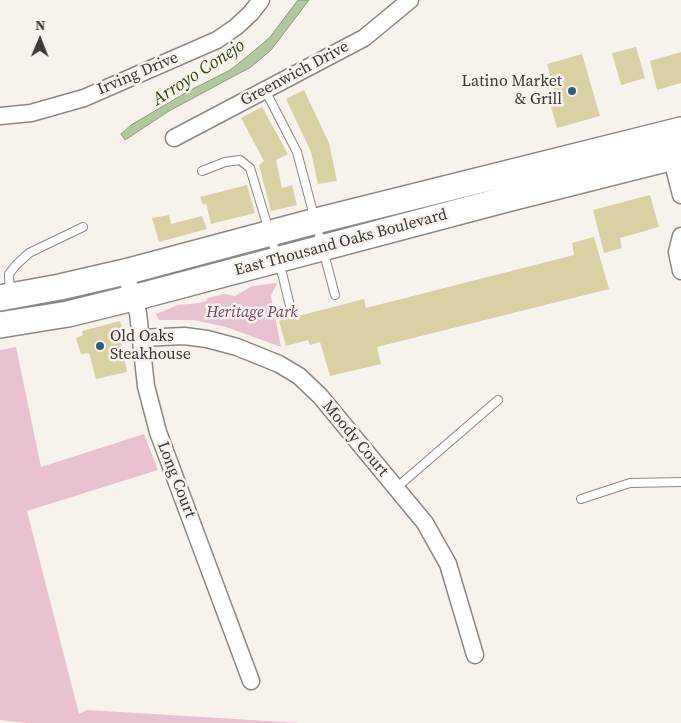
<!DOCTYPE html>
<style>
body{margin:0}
#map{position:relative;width:681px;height:723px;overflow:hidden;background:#f8f2ed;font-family:"Source Serif 4",serif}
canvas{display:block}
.north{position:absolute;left:15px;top:15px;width:50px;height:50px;-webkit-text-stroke:4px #f8f2ed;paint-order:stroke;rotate:1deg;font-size:14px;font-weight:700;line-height:20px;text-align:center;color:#3b3836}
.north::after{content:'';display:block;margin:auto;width:18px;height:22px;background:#3b3836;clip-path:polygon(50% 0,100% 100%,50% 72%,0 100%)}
</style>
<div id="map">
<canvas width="681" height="723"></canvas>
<div class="north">N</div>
</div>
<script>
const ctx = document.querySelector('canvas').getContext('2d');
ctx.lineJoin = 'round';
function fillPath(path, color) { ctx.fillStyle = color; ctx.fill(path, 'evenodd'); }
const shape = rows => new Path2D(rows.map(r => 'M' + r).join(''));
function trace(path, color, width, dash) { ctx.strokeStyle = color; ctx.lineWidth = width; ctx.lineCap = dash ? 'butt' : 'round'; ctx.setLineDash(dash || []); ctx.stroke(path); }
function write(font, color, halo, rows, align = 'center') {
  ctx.font = font + ' "Source Serif 4",serif'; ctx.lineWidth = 5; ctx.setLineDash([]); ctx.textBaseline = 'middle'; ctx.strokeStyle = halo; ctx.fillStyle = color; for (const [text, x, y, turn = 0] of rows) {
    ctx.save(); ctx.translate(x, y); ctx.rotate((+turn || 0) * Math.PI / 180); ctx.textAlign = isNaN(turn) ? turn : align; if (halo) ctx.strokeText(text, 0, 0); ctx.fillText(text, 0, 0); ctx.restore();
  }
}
fillPath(shape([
 [277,283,271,296,281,347,226,327,194,320,159,320,156,314,178,305,199,303,206,301,208,298,224,294,235,296,252,286],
 [16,347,41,467,144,434,158,470,27,511,79,714,87,710,301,723,27,723,0,720,0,350]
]), '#eac1d0');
const water = shape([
 [298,0,309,0,271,50,251,67,169,111,125,140,121,134,131,125,187,92,230,70,249,55,270,37,298,0]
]);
fillPath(water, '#b0c7a0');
trace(water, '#8d9c80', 1);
fillPath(shape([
 [636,47,645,78,621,85,612,53],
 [681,52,681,83,657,90,650,61],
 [582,54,600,116,557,128,547,92,554,90,547,64],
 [304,90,329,143,337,181,318,184,311,152,286,99],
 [262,107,288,154,276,160,282,188,292,185,297,205,271,211,259,165,264,161,241,118],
 [247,185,255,213,211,224,206,203,203,205,200,197],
 [650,195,659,227,620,238,622,248,604,253,593,210],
 [169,215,171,224,202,216,207,229,159,242,152,218],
 [594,237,609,289,377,347,381,364,330,376,320,342,310,345,308,340,286,346,279,321,364,299,366,308,574,255,572,243],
 [120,321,125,338,120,338,127,372,96,379,89,353,81,354,76,338,83,335,82,331]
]), '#d9d0a4');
const lane = shape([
 [265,90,297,152,335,295],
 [202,171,225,162,240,160,250,168,283,277,290,306],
 [10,294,9,274,16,265,29,253,83,227],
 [396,488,498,400],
 [581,499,630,483,681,482]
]);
const street = shape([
 [0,116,31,113,84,98,217,40,236,27,251,13,261,0],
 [174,138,364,38,410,0],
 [669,148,681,195],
 [681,236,677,252,681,271],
 [125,272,138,313,146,386,158,432,251,681],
 [141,338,184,336,207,339,237,347,279,364,299,376,320,396,425,523,448,564,475,655]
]);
const primary = shape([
 [0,298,60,287,125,272,316,221,681,130],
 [0,325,68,314,133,298,507,199,681,155]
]);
trace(lane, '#8d8782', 10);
trace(street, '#8d8782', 19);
trace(primary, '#8d8782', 28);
trace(lane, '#fff', 8);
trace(street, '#fff', 16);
trace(primary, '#fff', 25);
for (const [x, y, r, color] of [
 [572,91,5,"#2c5f7c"],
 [100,346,5,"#2c5f7c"]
]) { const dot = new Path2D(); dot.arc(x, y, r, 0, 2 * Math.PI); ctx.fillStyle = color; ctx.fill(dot); trace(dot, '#f8f2ed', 2); }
write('16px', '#3b3836', '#f8f2ed', [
 ["Irving Drive",138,74,-23],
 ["Greenwich Drive",295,74,-28],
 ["East Thousand Oaks Boulevard",341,243,-15],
 ["Moody Court",355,439,50],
 ["Long Court",176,480,69]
]);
write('16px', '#3b3836', '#f8f2ed', [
 ["Latino Market",562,82],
 ["& Grill",562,100],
 ["Old Oaks",110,337,"left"],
 ["Steakhouse",110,355,"left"]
], 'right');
write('italic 16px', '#7c405a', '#f8f2ed', [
 ["Heritage Park",252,313]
]);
write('italic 18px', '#2c4810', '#f8f2ed', [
 ["Arroyo Conejo",199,73,-33]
]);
</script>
